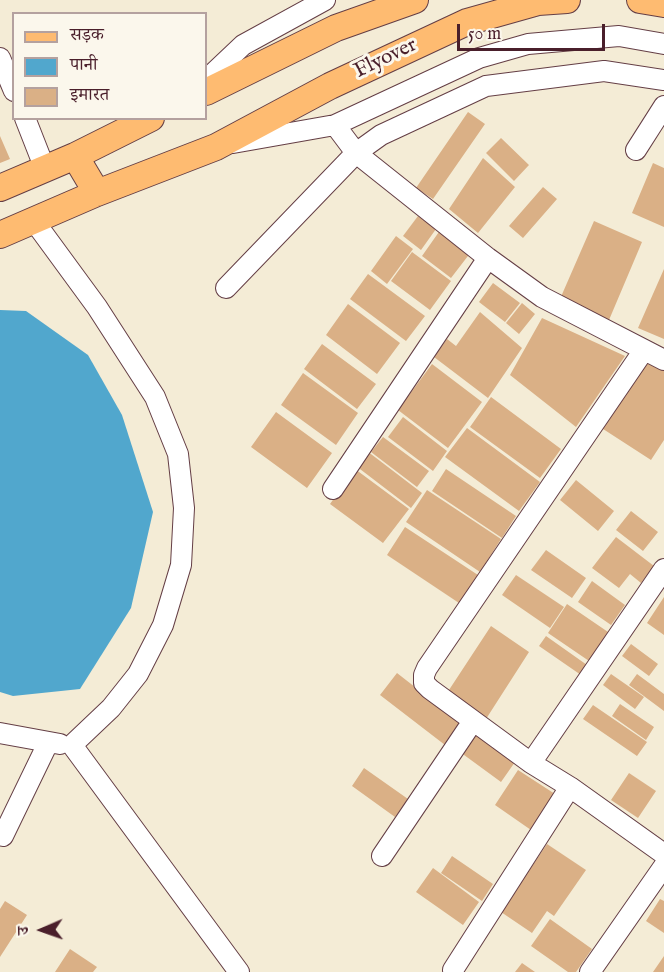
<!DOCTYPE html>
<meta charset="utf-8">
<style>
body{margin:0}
#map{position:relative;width:664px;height:972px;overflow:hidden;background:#f4ecd6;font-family:"IM FELL English","Noto Serif Devanagari",serif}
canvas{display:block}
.legend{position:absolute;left:12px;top:12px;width:195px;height:108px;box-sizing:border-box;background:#fbf7ec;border:2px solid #b4a19f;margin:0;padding:8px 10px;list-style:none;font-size:18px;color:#4a1f2b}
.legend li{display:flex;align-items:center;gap:12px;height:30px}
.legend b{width:30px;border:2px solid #b4a19f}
.north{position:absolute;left:12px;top:900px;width:60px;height:60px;-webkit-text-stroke:4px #fbf7ec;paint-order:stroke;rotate:268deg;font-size:16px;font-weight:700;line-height:24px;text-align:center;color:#4a1f2b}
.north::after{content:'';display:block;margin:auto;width:21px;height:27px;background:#4a1f2b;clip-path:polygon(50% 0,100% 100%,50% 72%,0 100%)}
.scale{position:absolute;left:457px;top:24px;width:148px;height:27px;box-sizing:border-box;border:3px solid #4a1f2b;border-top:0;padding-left:8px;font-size:18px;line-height:21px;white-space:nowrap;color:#4a1f2b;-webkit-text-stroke:4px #fbf7ec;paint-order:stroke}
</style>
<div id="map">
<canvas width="664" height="972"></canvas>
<ul class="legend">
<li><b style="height:8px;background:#febb71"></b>सड़क</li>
<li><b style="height:16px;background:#51a7cd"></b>पानी</li>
<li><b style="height:16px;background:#dab086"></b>इमारत</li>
</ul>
<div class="north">उ</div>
<div class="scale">50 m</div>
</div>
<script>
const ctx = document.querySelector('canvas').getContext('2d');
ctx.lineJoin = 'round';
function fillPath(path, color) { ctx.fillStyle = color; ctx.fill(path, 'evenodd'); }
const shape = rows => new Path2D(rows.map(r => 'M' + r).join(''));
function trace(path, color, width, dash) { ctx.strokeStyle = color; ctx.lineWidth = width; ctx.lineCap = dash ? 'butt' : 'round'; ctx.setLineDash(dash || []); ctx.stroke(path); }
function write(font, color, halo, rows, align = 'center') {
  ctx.font = font + ' "IM FELL English",serif'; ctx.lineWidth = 6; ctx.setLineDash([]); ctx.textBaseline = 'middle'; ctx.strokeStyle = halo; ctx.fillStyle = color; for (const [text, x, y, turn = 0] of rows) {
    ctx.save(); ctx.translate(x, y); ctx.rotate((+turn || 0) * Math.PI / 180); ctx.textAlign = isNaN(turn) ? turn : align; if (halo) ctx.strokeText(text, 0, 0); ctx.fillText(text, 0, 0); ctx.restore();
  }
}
fillPath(shape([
 [0,310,26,311,88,355,122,415,153,512,131,608,80,689,13,696,0,692]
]), '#51a7cd');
fillPath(shape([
 [468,112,485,124,433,199,416,188],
 [0,136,10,159,0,163],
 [501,138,529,165,514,181,486,153],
 [483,158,515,187,478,233,449,209],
 [653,163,664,168,664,227,632,213],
 [543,187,557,199,523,238,509,226],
 [418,216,436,229,421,250,403,236],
 [594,221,642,242,609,320,560,299],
 [441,229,471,252,451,278,422,256],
 [396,236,413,249,387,284,371,271],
 [412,252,451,281,430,310,391,281],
 [664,269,664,339,638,328],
 [368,274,425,316,406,341,350,299],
 [493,283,520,303,505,322,479,302],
 [522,303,535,314,519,334,506,323],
 [348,304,400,343,377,374,326,335],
 [480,312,522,348,488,398,434,357,447,339,456,346],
 [542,318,625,356,576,427,510,375],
 [322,344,376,384,357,409,304,369],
 [645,356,664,368,664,440,651,460,600,427],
 [432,364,482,402,448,448,398,410],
 [303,373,358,413,336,445,281,405],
 [491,397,561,449,540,478,470,427],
 [276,412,332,453,307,488,251,447],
 [403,417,447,451,433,471,388,437],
 [467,428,540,482,519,511,445,457],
 [383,437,429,471,417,487,371,452],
 [367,451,422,493,411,508,356,466],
 [355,469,409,509,383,543,330,504],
 [446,469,516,516,502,538,432,491],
 [576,480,614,511,598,531,560,500],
 [427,490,501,539,480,572,406,522],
 [631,511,658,532,643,551,616,530],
 [405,527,478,575,459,603,387,555],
 [616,537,654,566,641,583,630,574,619,588,592,568],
 [546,550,586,578,572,598,531,570],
 [516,575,564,607,550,628,502,595],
 [592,581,625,605,611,625,578,602],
 [664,597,664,635,647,623],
 [567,604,611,634,592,663,548,633],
 [491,626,529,652,486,719,447,693],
 [546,636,587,665,581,675,539,646],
 [631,644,658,664,649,676,622,656],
 [397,673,461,723,445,745,380,695],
 [611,674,644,697,635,709,603,685],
 [637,674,664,694,664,711,629,685],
 [620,704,654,727,646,740,612,716],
 [593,705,647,742,637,756,583,719],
 [474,732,515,762,501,782,460,752],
 [364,768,408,799,395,817,352,786],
 [518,770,555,794,531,830,495,805],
 [629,773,656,791,638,818,611,800],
 [547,844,586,870,554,916,547,911,532,933,501,912],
 [452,856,493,884,482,901,441,873],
 [433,868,479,902,463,925,416,892],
 [660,899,664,901,664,933,646,921],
 [5,901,27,915,0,957,0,909],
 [550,919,592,949,576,972,568,972,531,946],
 [70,949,97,967,93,972,55,972],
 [664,956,664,972,653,972],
 [522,963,535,972,515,972]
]), '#dab086');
const minor = shape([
 [0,58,14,91],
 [206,80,243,45,325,0],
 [25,118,45,169],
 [335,125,356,153,488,258,542,297,664,360],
 [233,143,335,125,479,58,528,44,619,36,664,44],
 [636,150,664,106],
 [34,221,97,307,155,397,178,454,184,508,181,565,163,625,138,674,111,708,72,745,239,972],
 [226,288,356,153,381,135,486,86,604,71,664,80],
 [644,350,427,668,424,675,424,683,430,689,531,763,570,787,664,854],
 [333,489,488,258],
 [0,733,60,744],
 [531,763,664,569],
 [3,836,48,743],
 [382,856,473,721],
 [453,970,570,787],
 [590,972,664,866]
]);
const major = shape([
 [640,0,664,4],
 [206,92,336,28,415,0],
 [75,156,97,193],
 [0,188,75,156,151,118],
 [0,235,97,193,216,147,330,86,467,22,538,2,567,0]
]);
trace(minor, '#643e45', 22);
trace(major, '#643e45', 28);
trace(minor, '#fff', 20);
trace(major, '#febb71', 26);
write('21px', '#4a1f2b', '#fbf7ec', [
 ["Flyover",386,59,-26]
]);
</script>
